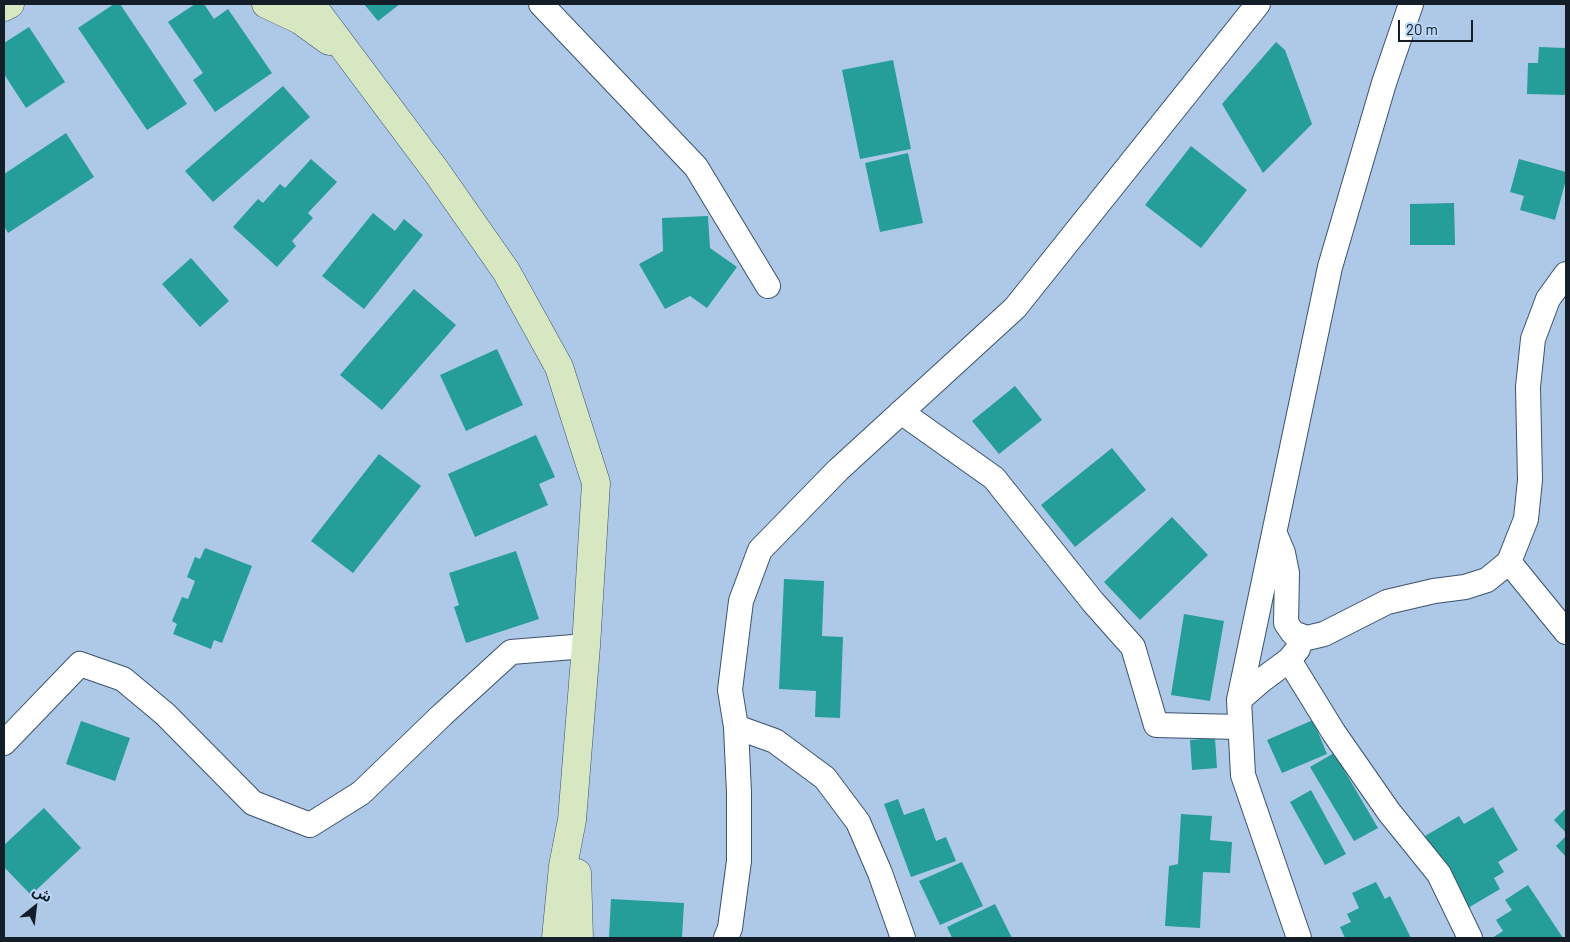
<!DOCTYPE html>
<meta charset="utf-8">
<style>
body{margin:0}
#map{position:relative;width:1570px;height:942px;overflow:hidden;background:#aec9e7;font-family:Barlow,"Noto Sans Arabic",sans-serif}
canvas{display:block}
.frame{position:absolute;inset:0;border:5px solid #141e29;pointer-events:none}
.north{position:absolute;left:10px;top:882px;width:50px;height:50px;-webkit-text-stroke:4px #bbd6f4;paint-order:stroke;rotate:29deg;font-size:14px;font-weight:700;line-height:20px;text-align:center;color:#141e29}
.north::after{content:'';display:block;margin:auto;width:18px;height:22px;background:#141e29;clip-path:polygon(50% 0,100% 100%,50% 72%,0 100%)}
.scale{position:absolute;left:1398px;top:20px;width:75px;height:22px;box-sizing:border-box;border:2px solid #141e29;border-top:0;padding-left:6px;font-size:15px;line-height:18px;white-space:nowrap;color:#141e29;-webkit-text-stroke:4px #bbd6f4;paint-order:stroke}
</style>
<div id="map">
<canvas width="1570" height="942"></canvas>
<div class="frame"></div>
<div class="north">ش</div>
<div class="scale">20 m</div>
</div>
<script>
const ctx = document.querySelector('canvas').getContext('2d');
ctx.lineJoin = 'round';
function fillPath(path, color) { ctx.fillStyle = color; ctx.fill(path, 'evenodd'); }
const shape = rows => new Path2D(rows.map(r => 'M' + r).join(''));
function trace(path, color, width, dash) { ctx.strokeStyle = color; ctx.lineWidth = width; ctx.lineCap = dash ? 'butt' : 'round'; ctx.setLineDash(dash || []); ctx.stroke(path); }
fillPath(shape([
 [114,4,120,4,187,104,147,130,78,28],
 [195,4,204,4,214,19,228,9,272,73,215,112,193,80,203,73,168,22],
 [364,4,400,4,378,21],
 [29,27,65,82,26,108,4,74,4,43],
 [1276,42,1285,50,1312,124,1263,173,1222,104],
 [1539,47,1566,48,1566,95,1527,94,1528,63,1538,63],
 [893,60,911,149,860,159,842,70],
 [283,86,310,117,213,202,185,171],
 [66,133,94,177,8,233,4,226,4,174],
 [1191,146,1247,190,1201,248,1145,205],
 [908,153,923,223,880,232,865,163],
 [311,159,337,182,308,213,313,218,292,241,296,246,277,267,233,227,258,199,263,203,280,184,285,188],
 [1519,159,1566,172,1566,180,1555,220,1520,210,1524,196,1510,192],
 [1454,203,1455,245,1410,245,1410,204],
 [373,213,395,231,404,219,423,235,364,309,322,276],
 [708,216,710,248,737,267,707,308,690,296,665,309,639,264,663,251,662,218],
 [191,258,229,301,200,327,162,284],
 [414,289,456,325,382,410,340,375],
 [497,349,523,405,466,431,440,375],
 [1015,386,1042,420,999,454,972,421],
 [536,435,555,477,539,484,548,505,475,537,448,474],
 [1112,448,1146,490,1075,547,1041,505],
 [379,454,421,486,353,573,311,541],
 [1172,517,1208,555,1140,620,1104,582],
 [205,548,252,566,222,643,214,640,211,649,173,634,177,624,172,621,182,597,188,599,195,581,187,577,195,557,200,559],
 [516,551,539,619,466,643,454,607,459,605,449,573],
 [784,579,824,581,822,636,843,637,840,718,815,717,816,691,779,689],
 [1184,614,1224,621,1210,701,1171,695],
 [1313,720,1327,754,1282,773,1267,740],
 [81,721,130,738,115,781,66,764],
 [1215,738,1217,768,1192,770,1190,740],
 [1334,753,1378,828,1354,841,1310,767],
 [1311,790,1346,854,1325,865,1290,802],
 [898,799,904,815,924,808,936,841,946,837,956,861,911,877,884,804],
 [1493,807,1518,850,1498,862,1504,872,1494,878,1500,889,1468,908,1425,836,1459,816,1464,824],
 [44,808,81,848,31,895,4,867,4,845],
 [1566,808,1566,833,1554,820],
 [1181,814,1212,816,1210,840,1232,842,1230,873,1203,872,1200,928,1165,926,1169,866,1178,864],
 [1566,836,1566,857,1556,846],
 [962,862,983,906,940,925,919,881],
 [1376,882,1385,899,1390,896,1411,938,1345,938,1340,927,1351,922,1347,914,1359,908,1352,893],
 [1528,885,1563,938,1492,938,1503,931,1496,920,1512,910,1505,900],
 [611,899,684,903,682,938,609,938],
 [995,904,1012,938,952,938,947,927]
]), '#259d98');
const minor = shape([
 [541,4,696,167,768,286],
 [901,412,994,478,1093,602,1133,647,1156,725,1240,727],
 [1275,534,1283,553,1287,573,1286,623,1293,633,1307,638,1324,634,1387,602,1434,591,1465,587,1487,580,1509,562,1526,519,1530,480,1528,387,1533,339,1548,299,1566,274],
 [1509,562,1566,632],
 [1289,660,1334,733,1389,812,1439,874,1470,938],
 [1239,700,1262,680,1289,660,1298,649],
 [736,727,775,741,825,778,858,822,880,873,903,938],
 [4,743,80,664,123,679,165,714,253,803,310,825,361,793,442,715,511,652,586,646],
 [726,938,730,928,739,861,739,793,736,727,730,690,741,601,760,550,838,470,1015,308,1258,4],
 [1299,938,1243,775,1239,700,1330,267,1384,83,1411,4]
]);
const secondary = shape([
 [266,4,300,20,329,41],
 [311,4,436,171,506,271,559,367,596,483,586,646,572,820,563,866,556,938],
 [4,7,10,4],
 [577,873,579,938]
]);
trace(minor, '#3b526c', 26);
trace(secondary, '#3b526c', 29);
trace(minor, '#fff', 24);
trace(secondary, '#d6e7c2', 28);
</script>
